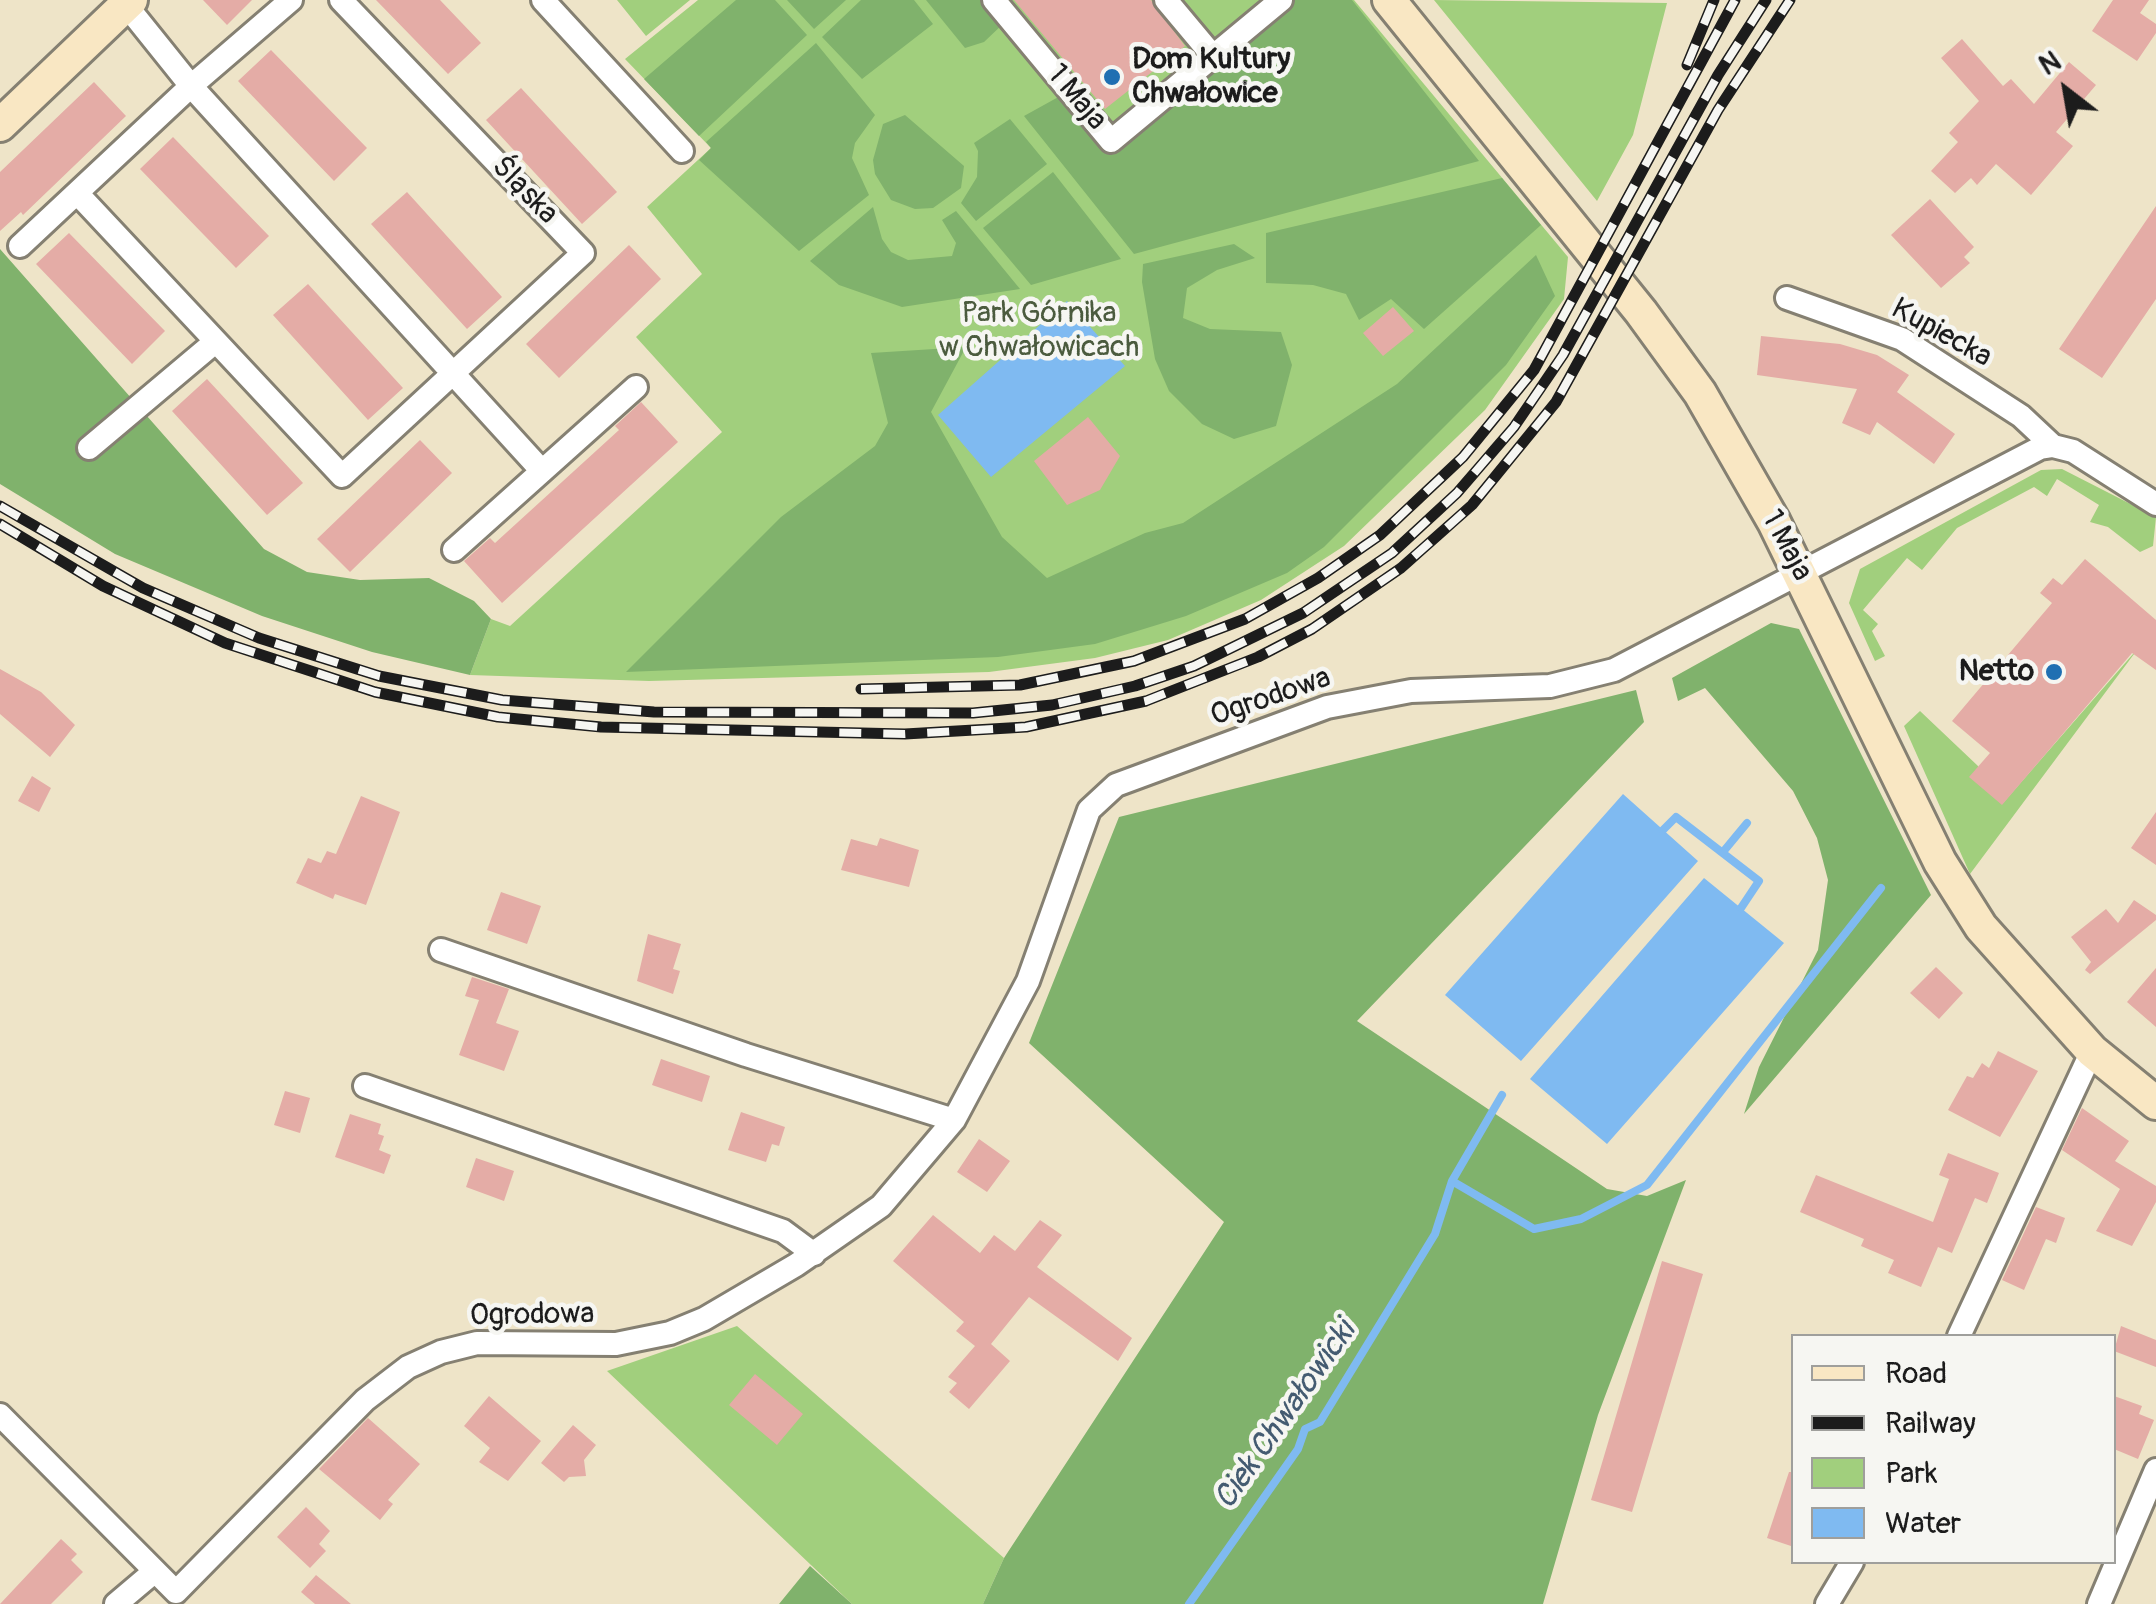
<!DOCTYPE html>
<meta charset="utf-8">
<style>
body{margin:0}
#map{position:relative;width:2156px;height:1604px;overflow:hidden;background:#eee4c8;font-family:Pangolin,sans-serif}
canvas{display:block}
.legend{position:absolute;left:1791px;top:1334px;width:325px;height:230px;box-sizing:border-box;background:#f6f6f2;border:2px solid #9f9f9c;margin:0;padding:12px 18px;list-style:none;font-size:30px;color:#1c1c1c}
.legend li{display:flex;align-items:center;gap:20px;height:50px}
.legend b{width:50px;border:2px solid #9f9f9c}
.north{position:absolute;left:2016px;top:40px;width:100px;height:100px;-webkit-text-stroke:8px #f6f6f2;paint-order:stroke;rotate:329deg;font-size:28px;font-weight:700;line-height:40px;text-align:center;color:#1c1c1c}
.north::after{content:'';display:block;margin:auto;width:35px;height:45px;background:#1c1c1c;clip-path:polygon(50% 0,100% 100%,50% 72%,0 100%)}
</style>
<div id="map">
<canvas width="2156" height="1604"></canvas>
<ul class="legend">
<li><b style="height:12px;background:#f9e7c3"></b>Road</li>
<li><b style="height:12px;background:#1c1c1c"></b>Railway</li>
<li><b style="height:28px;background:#a1cf7d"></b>Park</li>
<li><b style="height:28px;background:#7fbaf1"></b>Water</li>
</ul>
<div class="north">N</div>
</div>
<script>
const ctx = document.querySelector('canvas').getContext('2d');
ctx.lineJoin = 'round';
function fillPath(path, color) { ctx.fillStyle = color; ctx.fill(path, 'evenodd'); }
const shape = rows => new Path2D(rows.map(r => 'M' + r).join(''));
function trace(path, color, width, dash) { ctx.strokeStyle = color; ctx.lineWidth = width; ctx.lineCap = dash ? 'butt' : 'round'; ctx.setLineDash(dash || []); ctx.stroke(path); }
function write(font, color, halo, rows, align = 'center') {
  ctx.font = font + ' Pangolin,sans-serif'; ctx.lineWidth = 9; ctx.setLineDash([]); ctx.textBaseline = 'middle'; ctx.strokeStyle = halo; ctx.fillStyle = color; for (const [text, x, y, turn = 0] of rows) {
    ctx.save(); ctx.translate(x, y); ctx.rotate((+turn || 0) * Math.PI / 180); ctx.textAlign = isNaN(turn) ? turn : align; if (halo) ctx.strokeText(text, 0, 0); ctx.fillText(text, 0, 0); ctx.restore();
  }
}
fillPath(shape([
 [617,0,690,0,646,36],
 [698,0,1354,0,1568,257,1564,299,1485,410,1344,546,1261,600,1168,640,1095,658,989,672,649,681,470,675,491,619,510,626,722,432,636,337,702,274,647,207,711,148,625,59],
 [1434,0,1667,3,1633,135,1597,201],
 [2062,469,2156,517,2153,546,2140,552,2108,527,2090,522,2099,505,2057,479,2047,496,2034,487,1957,528,1922,570,1907,558,1863,610,1878,624,1872,631,1885,656,1875,661,1849,603,1860,569,2041,470],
 [2140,646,1970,874,1904,726,1920,711,1978,766,2002,804],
 [737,1326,1004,1558,983,1604,852,1604,607,1371]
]), '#a1cf7d');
fillPath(shape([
 [736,0,775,0,807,35,699,136,644,79],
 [787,0,846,0,814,29],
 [861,0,914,0,933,24,862,79,822,37],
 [926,0,987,0,1005,22,984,42,965,48],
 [1295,0,1352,0,1479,161,1134,254,1024,116,1062,95,1108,150],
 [816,43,875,115,855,143,852,158,869,195,799,251,699,160,711,148,706,142],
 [905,115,964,166,961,188,933,208,915,209,891,200,875,174,873,160,883,124],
 [1010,119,1047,164,976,221,961,203,977,177,978,151,974,143],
 [1053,172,1121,259,1031,285,983,228],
 [1502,178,1541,225,1424,329,1391,299,1359,320,1346,294,1313,285,1266,283,1266,233],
 [873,207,882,239,891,252,908,260,952,256,956,243,942,220,956,211,1020,289,902,307,839,285,810,261],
 [1234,244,1255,258,1217,270,1187,288,1183,318,1210,329,1281,332,1292,365,1276,426,1234,439,1202,424,1169,391,1155,359,1142,282,1143,264],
 [0,249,264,549,307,572,360,580,429,578,474,601,491,619,470,675,372,652,262,616,115,554,0,484],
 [1536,255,1555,296,1506,365,1324,547,1287,573,1186,616,1095,644,998,657,626,672,781,517,875,446,888,423,871,353,966,347,931,412,1002,537,1047,578,1145,533,1183,523,1397,384],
 [1771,623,1799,629,1931,895,1744,1114,1759,1067,1818,950,1828,880,1817,838,1793,791,1705,688,1678,701,1672,678],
 [1636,690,1644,722,1357,1021,1607,1189,1647,1196,1686,1180,1598,1415,1543,1604,983,1604,1004,1558,1224,1222,1029,1043,1119,817],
 [810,1566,852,1604,779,1604]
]), '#80b26c');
fillPath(shape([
 [1067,301,1125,366,991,477,938,415],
 [1623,794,1698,861,1521,1061,1445,995],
 [1704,878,1784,943,1607,1144,1530,1079]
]), '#7fbaf1');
trace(shape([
 [1663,830,1676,817,1759,881,1741,908],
 [1723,852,1747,823],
 [1452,1181,1534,1229,1581,1219,1647,1185,1881,888],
 [1189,1604,1298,1449,1305,1429,1320,1422,1435,1234,1452,1181,1502,1095]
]), '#7fbaf1', 8);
fillPath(shape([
 [203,0,252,0,227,25],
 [376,0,440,0,481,43,448,74],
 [1014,0,1151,0,1185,46,1105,109],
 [2113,0,2149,0,2140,13,2156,24,2156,33,2137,61,2092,31],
 [1962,39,2003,86,2011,79,2034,104,2069,62,2096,85,2056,132,2073,146,2031,195,1996,164,1977,185,1971,178,1955,193,1931,171,1958,142,1949,133,1979,101,1941,58],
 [271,50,367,148,334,181,238,81],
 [94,82,126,116,23,215,21,212,0,231,0,172],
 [521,88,617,192,582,224,486,120],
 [173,137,269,236,236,268,140,169],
 [407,192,502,297,467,329,371,224],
 [1930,199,1974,247,1964,257,1970,263,1941,288,1891,235],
 [2156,206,2156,299,2102,378,2059,349],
 [69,233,165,331,132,364,36,264],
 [629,245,661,279,559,378,526,344],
 [308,284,403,388,368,420,273,315],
 [1393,307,1414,331,1383,356,1363,333],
 [1761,336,1840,344,1877,355,1909,375,1897,392,1955,434,1934,464,1877,422,1870,435,1842,423,1857,389,1757,375],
 [207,379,303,483,267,515,172,411],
 [641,402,678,442,502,603,464,561,490,538,495,543,619,430,615,426],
 [1088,417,1120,456,1100,490,1067,505,1034,461],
 [420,440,452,473,350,572,317,539],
 [2085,559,2156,620,2156,670,2132,653,2002,805,1969,777,1990,753,1952,721,2052,603,2040,593,2053,578,2062,585],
 [0,669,41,692,75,725,50,757,0,714],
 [32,776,51,788,39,812,18,801],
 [361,796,400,812,366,905,335,894,333,899,296,883,308,858,321,863,327,851,336,854],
 [2156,812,2156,865,2131,848],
 [880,838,919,850,909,887,841,870,851,839,877,846],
 [501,892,541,906,527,944,487,930],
 [2134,900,2156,915,2156,920,2090,974,2085,970,2091,962,2071,937,2106,909,2118,923],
 [648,934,681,944,673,969,680,971,673,994,637,981],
 [1936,967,1963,993,1939,1019,1910,993],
 [2156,968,2156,1027,2127,1002],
 [472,977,509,989,496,1023,519,1031,504,1071,459,1055,479,1000,465,996],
 [1998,1051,2038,1071,2000,1137,1948,1110,1967,1076,1973,1078,1982,1063,1989,1068],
 [661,1059,710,1076,702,1102,652,1085],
 [285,1091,310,1098,300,1133,274,1125],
 [2082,1108,2129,1141,2115,1161,2156,1186,2156,1202,2132,1246,2096,1231,2120,1189,2062,1150],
 [741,1112,785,1127,779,1146,772,1144,766,1162,728,1150],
 [350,1114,381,1124,378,1134,384,1136,379,1150,391,1155,384,1174,335,1157],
 [979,1139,1010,1161,987,1192,957,1172],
 [1948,1153,1999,1173,1987,1203,1975,1198,1952,1253,1938,1247,1921,1287,1888,1273,1894,1260,1861,1246,1864,1239,1800,1212,1816,1175,1933,1222,1949,1179,1939,1175],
 [476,1158,514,1171,504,1201,466,1187],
 [2036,1207,2065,1218,2056,1243,2046,1239,2024,1290,2002,1280],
 [933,1215,980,1253,994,1235,1015,1251,1040,1220,1062,1235,1037,1267,1132,1338,1118,1361,1029,1297,991,1344,1010,1361,969,1409,949,1392,957,1383,948,1377,975,1346,956,1331,964,1322,893,1261],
 [1662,1261,1703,1274,1632,1512,1591,1500],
 [2121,1326,2156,1340,2156,1367,2114,1351],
 [755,1374,803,1414,777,1445,729,1405],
 [489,1396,541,1441,508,1481,479,1462,490,1448,464,1426],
 [2114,1396,2142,1406,2139,1414,2154,1420,2138,1459,2114,1449],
 [368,1418,420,1464,388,1500,393,1504,380,1520,319,1469],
 [573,1425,596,1445,584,1460,586,1476,569,1477,564,1482,541,1463],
 [1789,1472,1794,1472,1794,1547,1767,1538],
 [306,1507,330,1531,319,1544,326,1551,310,1568,277,1537],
 [61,1539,77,1554,71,1560,83,1572,51,1604,0,1604],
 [316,1575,351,1604,315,1604,301,1592]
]), '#e4aca6');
const street = shape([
 [543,0,682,151],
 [994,0,1111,141,1281,0],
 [1166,0,1212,55],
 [126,5,191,86,542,471],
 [77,193,342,476,583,253,341,0],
 [20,246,191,86,291,0],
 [1787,298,1902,339,2021,416,2053,446],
 [89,448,215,342],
 [454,550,636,387],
 [441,950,746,1055,954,1120],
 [365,1086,783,1231,814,1254],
 [1959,1336,2092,1051],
 [0,1415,176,1592,365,1400,408,1367,441,1352,477,1343,616,1344,670,1333,704,1319,796,1265,881,1206,954,1120,1028,981,1089,810,1116,785,1327,707,1411,691,1550,686,1614,670,2040,448,2053,446,2073,451,2156,504],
 [116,1604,155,1571],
 [1827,1604,1852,1562],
 [2099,1604,2156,1470]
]);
const secondary = shape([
 [1389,0,1641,312,1700,393,1774,522,1940,862,1981,927,2092,1051,2156,1103],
 [0,125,131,0]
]);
trace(street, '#858072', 28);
trace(secondary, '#858072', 38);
trace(street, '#fff', 22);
trace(secondary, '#f9e7c3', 32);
const rail = shape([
 [1687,65,1714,0],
 [0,506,143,588,259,638,379,676,502,700,654,712,973,713,1052,705,1135,686,1194,666,1303,613,1392,553,1457,493,1514,427,1563,355,1718,75,1766,0],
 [0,524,103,586,225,643,375,692,498,717,601,727,905,734,1026,727,1146,701,1258,657,1312,629,1401,568,1472,505,1556,402,1718,110,1790,0],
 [861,689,1020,685,1134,661,1245,619,1318,578,1380,535,1463,457,1534,370,1735,0]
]);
trace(rail, '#1c1c1c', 11);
trace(rail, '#f6f6f2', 8, [22]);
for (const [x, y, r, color] of [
 [1112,77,10,"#1f6fb2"],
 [2054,672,10,"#1f6fb2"]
]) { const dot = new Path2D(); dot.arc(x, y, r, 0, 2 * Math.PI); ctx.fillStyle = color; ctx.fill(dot); trace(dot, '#f6f6f2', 4); }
write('bold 30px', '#1c1c1c', '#f6f6f2', [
 ["Dom Kultury",1132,60],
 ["Chwałowice",1132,94],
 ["Netto",2034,672,"right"]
], 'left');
write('30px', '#1c1c1c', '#f6f6f2', [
 ["1 Maja",1076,98,50],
 ["Śląska",524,191,46],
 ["Kupiecka",1941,334,29],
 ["1 Maja",1786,546,62],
 ["Ogrodowa",1271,698,-19],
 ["Ogrodowa",532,1316,-1]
]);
write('30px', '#4b5b3e', '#f6f6f2', [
 ["Park Górnika",1039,314],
 ["w Chwałowicach",1039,348]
]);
write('italic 32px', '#445b71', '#f6f6f2', [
 ["Ciek Chwałowicki",1286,1416,-55]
]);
</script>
